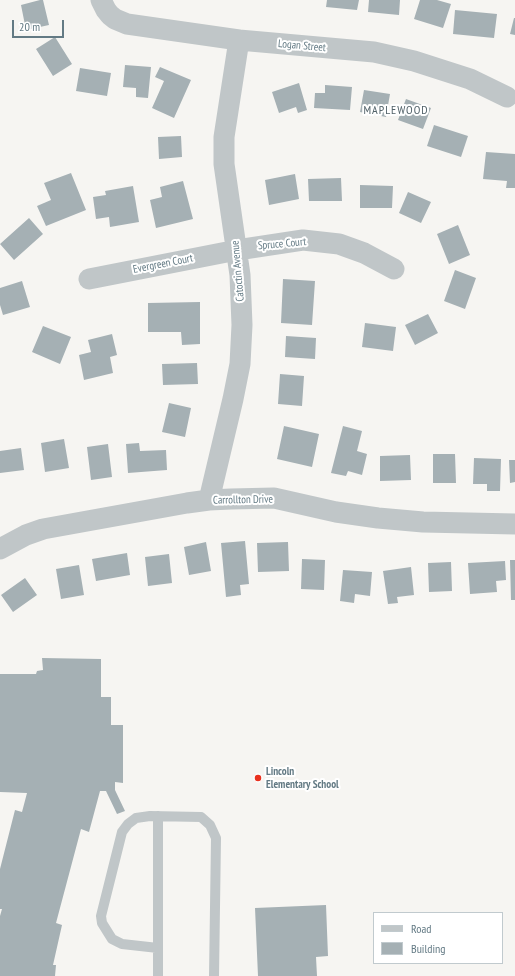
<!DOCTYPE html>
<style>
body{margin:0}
#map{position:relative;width:515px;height:976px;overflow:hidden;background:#f6f5f2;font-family:"PT Sans Narrow",sans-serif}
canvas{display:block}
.legend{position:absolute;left:373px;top:912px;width:130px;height:52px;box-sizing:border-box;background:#fff;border:1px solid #c1cace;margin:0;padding:5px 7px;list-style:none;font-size:12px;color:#637a84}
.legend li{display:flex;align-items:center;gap:8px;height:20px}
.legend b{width:20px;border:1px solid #c1cace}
.scale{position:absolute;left:12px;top:20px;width:52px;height:18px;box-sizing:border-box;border:2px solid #637a84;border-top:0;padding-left:5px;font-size:12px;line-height:14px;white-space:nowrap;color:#637a84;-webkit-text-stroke:3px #fff;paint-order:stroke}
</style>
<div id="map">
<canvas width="515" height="976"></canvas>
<ul class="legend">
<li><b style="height:5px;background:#c0c6c8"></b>Road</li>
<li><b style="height:11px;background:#a5b0b4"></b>Building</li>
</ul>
<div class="scale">20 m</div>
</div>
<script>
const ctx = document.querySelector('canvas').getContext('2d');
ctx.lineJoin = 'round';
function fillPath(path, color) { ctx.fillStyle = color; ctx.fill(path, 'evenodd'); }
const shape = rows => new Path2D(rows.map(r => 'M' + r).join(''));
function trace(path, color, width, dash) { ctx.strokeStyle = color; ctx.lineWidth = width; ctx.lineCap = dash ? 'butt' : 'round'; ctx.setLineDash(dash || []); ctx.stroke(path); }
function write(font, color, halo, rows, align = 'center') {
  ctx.font = font + ' "PT Sans Narrow",sans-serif'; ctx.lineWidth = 4; ctx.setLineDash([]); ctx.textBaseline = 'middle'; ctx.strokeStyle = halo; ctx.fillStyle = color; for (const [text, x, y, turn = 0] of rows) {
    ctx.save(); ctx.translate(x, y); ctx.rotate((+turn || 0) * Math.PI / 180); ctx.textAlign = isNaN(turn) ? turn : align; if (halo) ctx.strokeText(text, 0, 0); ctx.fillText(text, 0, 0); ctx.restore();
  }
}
fillPath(shape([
 [40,0,43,0,49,25,26,30,21,5],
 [327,0,359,0,357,10,326,7],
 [369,0,400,0,399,15,368,12],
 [420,0,437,0,451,4,443,28,414,19],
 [455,10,497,14,494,38,453,34],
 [514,18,515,18,515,35,510,34],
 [55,37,72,64,53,76,36,49],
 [125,65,151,67,148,98,136,97,136,88,123,87],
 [160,67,191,80,174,118,152,108,164,81,155,77],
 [80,68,111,73,107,96,76,91],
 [299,83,307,110,298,113,296,107,279,113,272,92],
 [325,85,352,87,350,110,314,108,315,93,325,93],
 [364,90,390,94,386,117,360,112],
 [406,99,431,108,423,129,398,120],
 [434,125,468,136,461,157,427,146],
 [181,136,182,157,159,159,158,137],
 [486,152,515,154,515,188,506,188,507,181,483,179],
 [71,173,86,210,46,226,37,206,51,200,44,183],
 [295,174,299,199,269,205,265,180],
 [341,178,342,201,309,201,308,179],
 [183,181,193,219,156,228,150,200,162,197,160,187],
 [360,185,393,186,392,208,360,208],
 [133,186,139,222,110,227,109,217,96,219,93,197,106,195,105,191],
 [408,192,431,202,421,223,399,213],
 [29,218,43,234,14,260,0,244],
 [458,225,470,255,449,264,437,234],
 [455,270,476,278,465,309,444,301],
 [283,279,315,281,312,325,281,323],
 [22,281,30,307,3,315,0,305,0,288],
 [200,302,200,344,182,345,181,332,148,332,148,303],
 [428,314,438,333,415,345,405,325],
 [365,323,396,327,393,351,362,347],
 [43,326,71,337,60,364,32,352],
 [112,334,117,355,110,357,113,373,84,380,79,355,91,352,88,340],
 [286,336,316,338,315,359,285,357],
 [197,363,198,384,163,385,162,364],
 [280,374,304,376,302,406,278,404],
 [169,403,191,408,185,437,162,432],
 [284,426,319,434,312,467,277,459],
 [343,426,362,431,357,451,367,454,362,475,348,471,346,476,331,473],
 [64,439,69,468,45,472,41,443],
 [139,443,140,451,166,450,167,470,128,473,126,444],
 [108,444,112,477,91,480,87,447],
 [21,448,24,470,0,473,0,451],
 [433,454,455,454,456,483,433,483],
 [410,455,411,480,380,481,380,456],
 [474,458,501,459,500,491,487,491,487,484,473,484],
 [509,460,515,460,515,482,510,483],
 [245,541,249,584,240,585,241,595,226,597,221,543],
 [206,542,211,571,189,575,184,547],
 [288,542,289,571,258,572,257,543],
 [127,553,130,575,96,581,92,559],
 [169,554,172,583,148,586,145,557],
 [302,559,325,560,324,590,301,589],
 [510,560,515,560,515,600,511,600],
 [505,561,506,580,496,581,497,592,470,594,468,563],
 [451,562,452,591,429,592,428,563],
 [79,565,84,595,61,599,56,569],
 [411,567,414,595,397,597,398,603,388,604,383,571],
 [343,570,372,572,370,596,355,594,354,603,340,601],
 [25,578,37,595,13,612,1,595],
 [42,658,101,659,101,697,111,697,111,725,123,725,123,783,115,782,115,790,125,811,117,814,106,791,100,791,89,832,81,829,56,923,62,925,53,965,56,965,55,976,0,976,0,916,2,909,0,909,0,869,15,810,22,812,27,793,0,792,0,674,36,674,37,671,43,670],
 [326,905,328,956,316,957,317,976,258,976,255,908]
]), '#a5b0b4');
trace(shape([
 [158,948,122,944,112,939,102,923,101,916,122,832,128,824,136,818,150,816,201,817,210,825,216,838,214,976],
 [158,976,158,816]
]), '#c0c6c8', 10);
trace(shape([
 [101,0,106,10,110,15,115,19,127,24,239,40,374,52,414,61,470,79,507,97],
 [89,279,237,250,303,240,339,244,364,253,394,269],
 [209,500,233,399,240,364,242,325,240,275,224,164,224,137,239,40],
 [0,549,26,535,43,529,187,503,209,500,231,499,274,498,336,512,378,518,423,522,515,524]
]), '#c0c6c8', 21);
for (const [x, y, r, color] of [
 [258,778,4,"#e9311e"]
]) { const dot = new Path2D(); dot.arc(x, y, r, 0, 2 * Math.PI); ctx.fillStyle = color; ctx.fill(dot); trace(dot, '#fff', 1.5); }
write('11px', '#637a84', '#fff', [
 ["Logan Street",302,46,5],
 ["Spruce Court",282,244,-5],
 ["Evergreen Court",163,264,-11],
 ["Catoctin Avenue",238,271,-95],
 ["Carrollton Drive",243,500,-1]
]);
write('bold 11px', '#637a84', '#fff', [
 ["Lincoln",266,772],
 ["Elementary School",266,785]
], 'left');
ctx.letterSpacing = '1px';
write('12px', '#526269', '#fff', [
 ["MAPLEWOOD",396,111]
]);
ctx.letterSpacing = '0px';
</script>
